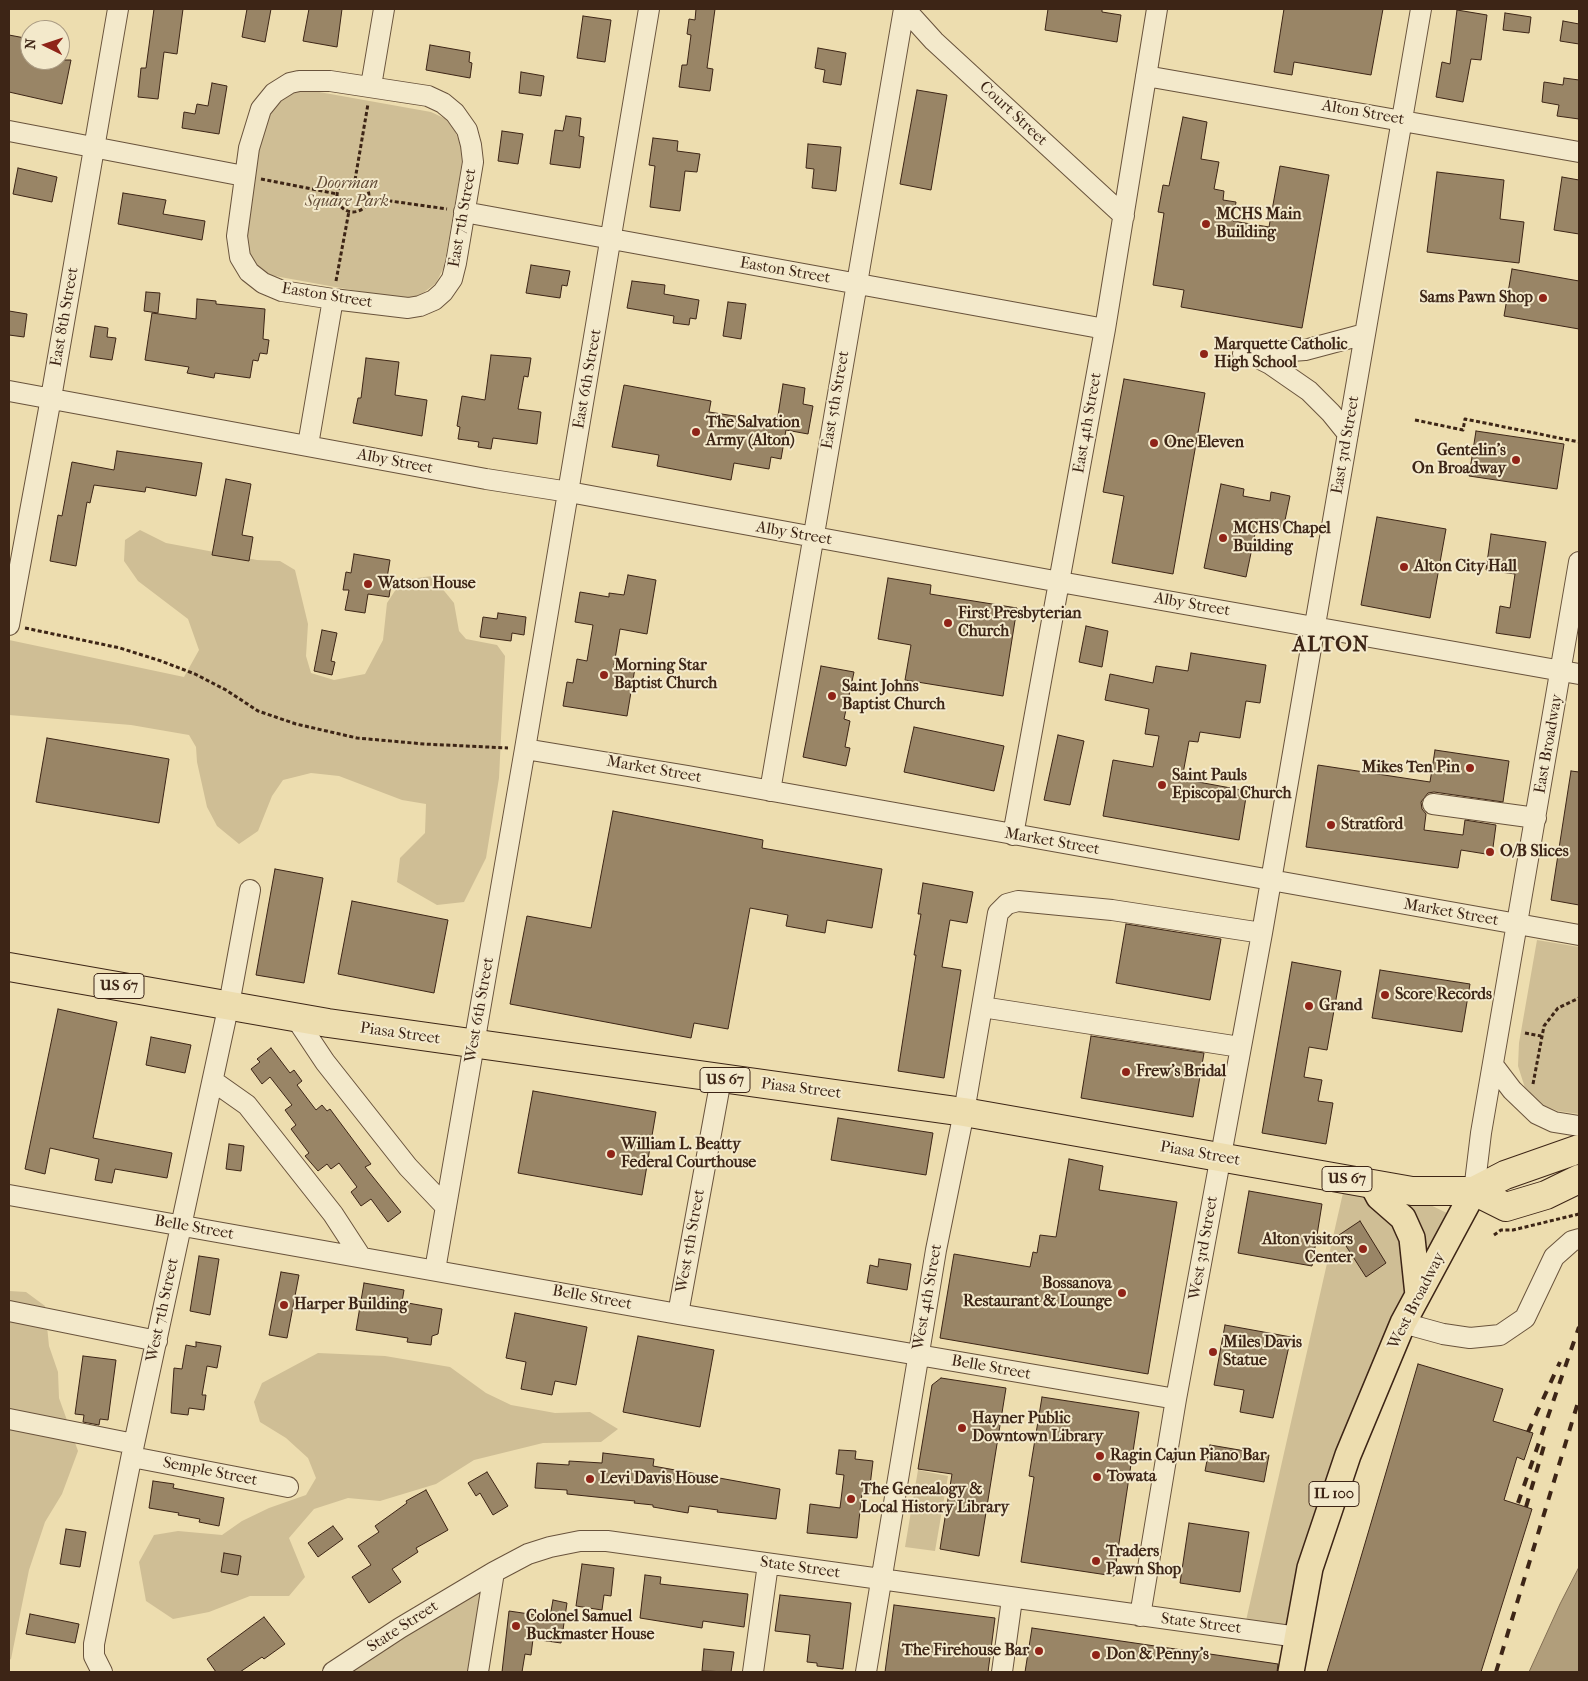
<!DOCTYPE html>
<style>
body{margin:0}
#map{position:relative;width:1588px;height:1681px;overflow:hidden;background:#edddaf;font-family:"IM FELL French Canon",serif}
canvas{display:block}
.frame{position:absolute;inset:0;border:10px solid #3d2516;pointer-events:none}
.north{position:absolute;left:20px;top:20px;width:50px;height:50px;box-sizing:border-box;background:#f3e9cb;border:1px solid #aa9b83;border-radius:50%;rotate:274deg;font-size:14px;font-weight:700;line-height:20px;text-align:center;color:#3d2516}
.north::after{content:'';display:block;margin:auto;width:18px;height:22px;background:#8f2418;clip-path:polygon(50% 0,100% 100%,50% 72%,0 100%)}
</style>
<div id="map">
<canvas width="1588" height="1681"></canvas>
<div class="frame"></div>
<div class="north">N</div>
</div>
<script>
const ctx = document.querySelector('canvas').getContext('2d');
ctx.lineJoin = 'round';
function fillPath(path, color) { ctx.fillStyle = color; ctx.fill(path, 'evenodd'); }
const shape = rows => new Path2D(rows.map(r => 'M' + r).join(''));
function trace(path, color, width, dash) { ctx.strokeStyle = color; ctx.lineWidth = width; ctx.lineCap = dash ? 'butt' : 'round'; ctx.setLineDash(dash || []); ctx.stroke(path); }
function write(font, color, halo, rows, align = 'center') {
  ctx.font = font + ' "IM FELL French Canon",serif'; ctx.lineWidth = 4; ctx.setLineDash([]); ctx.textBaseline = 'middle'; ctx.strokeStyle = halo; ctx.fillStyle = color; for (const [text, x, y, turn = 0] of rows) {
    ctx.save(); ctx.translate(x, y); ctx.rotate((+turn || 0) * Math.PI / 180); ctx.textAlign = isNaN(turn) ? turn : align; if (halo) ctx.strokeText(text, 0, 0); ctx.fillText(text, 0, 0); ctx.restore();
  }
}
fillPath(shape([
 [308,90,431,112,446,119,455,131,461,145,462,162,444,267,436,283,423,293,407,300,269,275,257,269,249,258,243,232,265,117,272,105,294,91],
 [140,530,166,543,257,560,280,561,295,570,308,624,306,656,311,673,334,680,365,674,383,640,387,603,402,580,432,576,454,603,459,631,466,639,497,645,505,656,499,778,486,858,464,902,437,905,397,882,400,858,425,833,426,804,402,800,339,776,311,773,283,780,272,796,258,831,239,844,217,826,207,807,197,762,196,747,189,735,131,725,9,715,9,640,184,677,199,650,188,619,138,581,124,561,125,540],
 [1537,940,1579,947,1579,1114,1558,1111,1540,1104,1525,1088,1518,1066,1519,1043],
 [1345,1184,1416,1198,1453,1216,1291,1631,1245,1625],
 [9,1291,26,1292,45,1306,49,1346,58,1372,59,1398,78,1451,62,1494,45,1522,29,1570,11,1659,9,1660],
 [318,1353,385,1356,450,1367,486,1393,511,1405,555,1413,590,1412,618,1429,601,1442,543,1443,474,1460,436,1484,380,1501,348,1498,314,1509,289,1538,305,1577,289,1596,250,1596,209,1612,173,1619,146,1601,139,1562,154,1535,178,1531,222,1535,242,1521,269,1508,306,1495,316,1478,308,1458,286,1438,260,1422,254,1402,262,1383],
 [918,1470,948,1476,935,1551,905,1547],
 [488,1581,473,1672,342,1672]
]), '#cfbe95');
const water = shape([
 [1579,1567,1579,1672,1529,1672,1560,1604,1579,1567]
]);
fillPath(water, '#b19e7b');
trace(water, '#836e53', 1);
const building = shape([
 [154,9,183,9,177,54,164,52,158,99,138,97,141,68,146,68,154,9],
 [247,9,271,9,265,42,242,37,247,9],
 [309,9,342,9,337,47,303,41,309,9],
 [696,9,715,9,707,68,713,69,710,91,679,87,682,65,687,65,691,35,687,34,689,19,695,20,696,9],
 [1048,9,1102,9,1102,12,1121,15,1117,42,1045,30,1048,9],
 [1284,9,1383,9,1371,75,1294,62,1292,75,1274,72,1284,9],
 [1457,10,1487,15,1481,60,1471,59,1463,102,1436,97,1442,62,1450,64,1457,10],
 [1505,13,1531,17,1529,33,1503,30,1505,13],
 [583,16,611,20,605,62,577,58,583,16],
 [1563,21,1579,24,1579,44,1560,41,1563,21],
 [9,35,30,39,30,60,71,60,62,104,9,92,9,35],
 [430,45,470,52,469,62,472,63,470,78,426,70,430,45],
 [818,48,846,53,841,85,823,82,825,70,815,68,818,48],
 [521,72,544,76,541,96,519,93,521,72],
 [1564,78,1579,80,1579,119,1557,116,1559,105,1542,102,1544,82,1563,85,1564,78],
 [212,83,227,86,219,134,182,128,184,112,195,114,197,104,208,106,212,83],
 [917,90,947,95,931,190,900,184,917,90],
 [566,116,581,118,579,136,584,137,580,168,550,164,555,130,563,131,566,116],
 [1183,117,1207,122,1201,159,1219,162,1214,189,1224,191,1223,200,1236,202,1233,221,1269,227,1280,166,1329,175,1302,328,1181,307,1184,290,1153,285,1164,213,1158,212,1163,185,1169,186,1183,117],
 [502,131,523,134,518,164,498,161,502,131],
 [653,138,678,141,677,151,700,154,697,172,685,171,680,211,650,207,655,166,649,165,653,138],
 [808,144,841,147,836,191,812,188,814,169,806,168,808,144],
 [18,168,57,177,52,202,13,194,18,168],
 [1437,172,1504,180,1500,219,1524,222,1519,263,1427,252,1437,172],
 [1562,177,1579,180,1579,234,1554,230,1562,177],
 [123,193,166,200,163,214,205,221,202,240,118,224,123,193],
 [531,265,570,271,567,286,562,285,560,298,526,293,531,265],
 [1512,269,1579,281,1579,329,1504,316,1512,269],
 [632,281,665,285,664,294,699,300,696,319,690,318,689,325,673,323,674,316,627,308,632,281],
 [146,292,160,293,158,313,144,311,146,292],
 [197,299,216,301,216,304,265,309,263,339,269,340,267,354,260,353,258,361,253,360,250,378,215,373,214,378,187,373,189,367,145,360,152,313,196,319,197,299],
 [728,302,746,304,741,339,723,336,728,302],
 [9,311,27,314,24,337,9,335,9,311],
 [95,326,108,328,107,337,116,338,112,360,90,357,95,326],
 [491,355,531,358,528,377,524,376,518,409,541,412,537,444,493,438,491,449,478,447,479,442,458,439,460,427,457,426,462,396,485,400,491,355],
 [366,358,399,362,395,395,427,400,422,436,353,423,358,398,361,398,366,358],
 [1124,379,1205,393,1173,574,1112,563,1124,496,1103,492,1124,379],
 [783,384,805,388,803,404,813,406,808,434,786,430,781,459,771,457,769,469,734,463,731,480,657,466,659,455,612,447,624,385,711,401,709,412,741,417,741,422,776,428,783,384],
 [1476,431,1564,444,1557,489,1469,476,1476,431],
 [117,451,202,463,196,496,146,487,145,492,94,485,90,503,87,502,76,566,50,561,58,515,62,516,72,462,114,470,117,451],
 [226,479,251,484,242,535,253,537,249,561,212,555,226,479],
 [1221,484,1244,489,1243,496,1270,501,1271,492,1290,496,1283,530,1257,524,1246,577,1204,568,1221,484],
 [1377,517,1446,529,1430,618,1361,605,1377,517],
 [1491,534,1546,542,1530,638,1496,633,1500,606,1510,608,1515,574,1486,570,1491,534],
 [354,554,390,560,387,578,392,578,389,597,368,594,365,613,345,610,349,590,343,590,346,572,351,573,354,554],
 [628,575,656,580,647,634,620,629,614,665,635,668,627,716,563,706,567,682,573,683,577,659,587,661,593,625,575,622,580,592,609,597,609,593,624,595,628,575],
 [888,578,931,585,930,594,1017,608,1003,696,905,680,911,645,878,639,888,578],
 [498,613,526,617,524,635,512,633,511,641,480,637,483,617,497,619,498,613],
 [1086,626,1108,631,1102,667,1079,662,1086,626],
 [322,630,337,633,331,661,335,662,332,675,314,671,322,630],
 [1191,653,1266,665,1260,703,1246,701,1240,738,1200,732,1198,742,1189,741,1182,779,1247,791,1239,840,1103,816,1113,760,1153,767,1159,736,1145,734,1149,709,1105,700,1110,674,1153,683,1156,666,1188,671,1191,653],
 [821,666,854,672,844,719,850,721,845,747,850,748,846,766,803,757,821,666],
 [914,727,1004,746,994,791,904,772,914,727],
 [1058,735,1084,741,1070,805,1044,800,1058,735],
 [47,738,169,759,159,823,36,802,47,738],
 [1435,750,1509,761,1503,802,1434,792,1428,793,1421,802,1422,809,1426,814,1424,830,1463,835,1465,820,1496,825,1492,855,1461,850,1458,868,1306,847,1318,765,1430,782,1435,750],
 [1571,771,1579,772,1579,905,1551,900,1571,771],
 [613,811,763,840,762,848,882,869,872,928,827,920,825,933,786,926,788,915,750,908,728,1029,694,1023,691,1038,510,1004,527,916,591,928,613,811],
 [275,869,323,878,304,983,256,975,275,869],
 [923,883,973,892,967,923,950,920,942,967,961,970,944,1078,898,1071,916,955,914,955,921,914,918,914,923,883],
 [352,901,448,920,434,993,338,974,352,901],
 [1126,924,1221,939,1210,1000,1116,983,1126,924],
 [1292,962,1341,971,1327,1050,1309,1047,1304,1077,1322,1080,1318,1101,1333,1103,1326,1144,1262,1133,1292,962],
 [1380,970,1470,984,1462,1032,1372,1018,1380,970],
 [58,1009,117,1022,93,1138,172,1153,167,1178,115,1169,112,1183,95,1180,99,1159,50,1148,45,1174,25,1169,58,1009],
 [1091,1036,1204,1053,1193,1117,1081,1098,1091,1036],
 [151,1037,191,1045,185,1073,146,1065,151,1037],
 [271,1048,290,1073,294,1070,302,1081,297,1085,316,1110,322,1105,327,1111,330,1109,371,1164,365,1167,401,1212,388,1222,371,1199,361,1206,351,1192,357,1187,339,1163,331,1169,327,1164,318,1171,305,1156,309,1153,291,1129,296,1125,285,1110,292,1105,270,1077,262,1084,251,1069,260,1062,257,1059,271,1048],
 [533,1091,656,1112,642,1195,518,1173,533,1091],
 [838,1118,933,1133,926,1175,831,1160,838,1118],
 [229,1144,244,1146,241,1171,226,1169,229,1144],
 [1069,1159,1103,1166,1099,1190,1177,1202,1148,1374,940,1338,954,1254,1030,1267,1033,1252,1037,1253,1040,1235,1056,1237,1069,1159],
 [1249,1191,1322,1204,1312,1266,1238,1253,1249,1191],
 [1360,1221,1386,1263,1366,1277,1339,1235,1360,1221],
 [199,1256,219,1259,210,1315,190,1311,199,1256],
 [879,1259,911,1264,907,1290,867,1283,870,1265,878,1267,879,1259],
 [281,1272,299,1275,287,1338,269,1335,281,1272],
 [364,1283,404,1290,402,1302,442,1309,438,1334,432,1336,431,1345,407,1342,408,1338,356,1330,364,1283],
 [515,1313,587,1327,576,1385,555,1381,552,1395,521,1389,526,1362,506,1358,515,1313],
 [1225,1325,1291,1337,1273,1418,1240,1412,1244,1390,1214,1385,1225,1325],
 [638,1336,714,1350,700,1427,623,1412,638,1336],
 [196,1342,221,1346,217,1368,207,1366,202,1395,206,1395,204,1410,189,1408,188,1415,171,1413,174,1368,182,1369,186,1345,196,1347,196,1342],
 [83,1356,116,1360,108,1420,100,1419,99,1425,83,1422,84,1415,75,1414,83,1356],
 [1418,1364,1503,1389,1493,1421,1533,1433,1524,1460,1517,1457,1504,1500,1532,1509,1481,1672,1327,1672,1418,1364],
 [941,1378,1006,1388,979,1556,940,1549,952,1474,918,1469,932,1385,941,1378],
 [1042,1397,1139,1412,1114,1576,1021,1562,1034,1477,1029,1476,1042,1397],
 [1210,1445,1269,1455,1264,1482,1205,1471,1210,1445],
 [839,1450,856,1451,855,1459,873,1461,869,1494,862,1493,857,1538,807,1533,810,1504,840,1508,844,1475,836,1474,839,1450],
 [603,1453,654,1459,653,1466,780,1489,776,1519,717,1512,718,1510,689,1506,688,1513,653,1507,653,1505,634,1503,635,1501,567,1494,567,1490,535,1488,537,1463,569,1465,569,1461,602,1463,603,1453],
 [487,1472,508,1506,493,1515,480,1493,476,1496,468,1483,487,1472],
 [153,1481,174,1484,173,1488,224,1498,219,1526,199,1522,200,1519,178,1515,179,1513,149,1508,153,1481],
 [426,1490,448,1530,416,1548,418,1552,392,1569,401,1582,369,1603,352,1577,371,1565,358,1546,379,1532,375,1526,407,1503,406,1501,426,1490],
 [1189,1523,1249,1532,1240,1592,1180,1583,1189,1523],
 [333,1526,343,1539,318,1557,308,1543,333,1526],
 [66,1529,86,1532,80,1567,60,1564,66,1529],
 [224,1553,241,1556,238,1575,221,1572,224,1553],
 [582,1564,614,1568,611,1596,604,1595,602,1610,576,1606,582,1564],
 [645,1575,661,1577,660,1584,748,1594,744,1627,703,1621,702,1628,640,1618,645,1575],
 [780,1595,851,1603,843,1669,817,1666,817,1663,807,1662,810,1635,775,1631,780,1595],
 [553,1600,567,1603,561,1643,533,1639,531,1655,525,1654,522,1672,502,1672,509,1611,550,1617,553,1600],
 [894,1605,995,1618,988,1672,885,1672,894,1605],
 [30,1614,79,1624,75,1643,26,1634,30,1614],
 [264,1617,285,1644,264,1659,262,1657,240,1672,216,1672,207,1659,264,1617],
 [1032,1628,1278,1664,1277,1672,1025,1672,1032,1628],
 [704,1649,734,1652,731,1672,702,1671,704,1649]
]);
fillPath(building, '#998566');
trace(building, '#3d2516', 1);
const minor = shape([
 [905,9,934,41,1124,216],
 [1146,76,1579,152],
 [299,81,330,81,428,96,443,103,455,113,467,130,471,145,473,162,456,263,452,279,443,292,434,300,420,306,408,308,333,299,282,291,263,283,249,272,240,257,237,236,249,148,261,109,274,93,290,83,299,81],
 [371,86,384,9],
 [9,131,244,176],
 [464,212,1105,329],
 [1243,354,1256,357,1270,364,1309,391,1331,413,1348,434],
 [1252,354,1305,350,1365,334],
 [9,391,486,479,569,492,1060,582,1579,674],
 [308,445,333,299],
 [9,625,51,398,118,9],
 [525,749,688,776,1579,935],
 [770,791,904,9],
 [1433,804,1536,818],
 [1013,835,1105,329,1157,9],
 [982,1007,1240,1047],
 [295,1017,325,1062,408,1167,446,1207],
 [1493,1065,1512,1090,1537,1114,1554,1122,1579,1126],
 [213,1081,247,1105,333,1214,361,1257],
 [1474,1191,1481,1133,1579,562],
 [9,1195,678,1314,1176,1399],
 [435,1270,525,749,649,9],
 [9,1311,157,1341],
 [678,1314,721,1079],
 [1403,1323,1443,1334,1470,1338,1500,1335,1525,1318,1554,1257,1572,1241,1579,1239],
 [9,1419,134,1444],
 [132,1457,288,1487],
 [1140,1616,1176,1399,1262,933,1421,9],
 [102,1672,94,1656,94,1644,134,1444,230,999,250,890],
 [333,1672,400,1628,494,1572,528,1554,550,1547,580,1541,607,1541,1298,1637],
 [478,1672,494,1572],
 [753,1672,768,1564],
 [866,1672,936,1250,964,1112,998,913,1007,904,1018,901,1112,910,1262,933],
 [1002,1672,1012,1599]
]);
const major = shape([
 [1372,1184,1379,1197,1403,1218,1412,1238,1418,1295],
 [1291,1672,1310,1568,1348,1455,1403,1323,1474,1191]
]);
const highway = shape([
 [9,967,328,1023,964,1112,1412,1191,1474,1191,1506,1207,1546,1195,1579,1179],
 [1474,1191,1505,1175,1579,1149]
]);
trace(minor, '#69533c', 22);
trace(major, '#3d2516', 28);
trace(highway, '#3d2516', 30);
trace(shape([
 [261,179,337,194],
 '337 196a16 16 0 1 1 32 0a16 16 0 1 1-32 0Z',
 [355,180,368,104],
 [369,198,447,209],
 [336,281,349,211],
 [1415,420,1463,430,1465,419,1579,442],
 [25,628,120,648,161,661,195,674,226,690,258,711,296,724,357,738,424,744,508,748],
 [1525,1033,1541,1036],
 [1533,1084,1544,1026,1558,1008,1579,998],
 [1494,1235,1501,1230,1513,1230,1579,1214]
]), '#3d2516', 3, [4, 2.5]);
trace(minor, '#f3e9cb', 20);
trace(major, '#edddaf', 25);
trace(highway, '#edddaf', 28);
trace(shape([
 [1528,1432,1560,1362],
 [1518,1503,1579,1327],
 [1526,1507,1546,1439],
 [1496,1672,1579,1399]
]), '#3d2516', 4, [9, 9]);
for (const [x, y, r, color] of [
 [1206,224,5,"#8f2418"],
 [1543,298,5,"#8f2418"],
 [1204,354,5,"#8f2418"],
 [696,432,5,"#8f2418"],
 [1154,443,5,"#8f2418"],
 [1516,460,5,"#8f2418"],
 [1223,538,5,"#8f2418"],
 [1404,567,5,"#8f2418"],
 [368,584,5,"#8f2418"],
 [948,623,5,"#8f2418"],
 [604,675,5,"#8f2418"],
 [832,696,5,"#8f2418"],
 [1470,768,5,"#8f2418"],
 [1162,785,5,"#8f2418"],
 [1331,825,5,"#8f2418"],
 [1490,852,5,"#8f2418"],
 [1385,995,5,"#8f2418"],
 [1309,1006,5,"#8f2418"],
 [1126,1072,5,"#8f2418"],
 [611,1154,5,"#8f2418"],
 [1363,1249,5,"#8f2418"],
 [1122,1293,5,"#8f2418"],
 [284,1305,5,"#8f2418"],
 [1213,1352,5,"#8f2418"],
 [962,1428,5,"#8f2418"],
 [1100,1456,5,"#8f2418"],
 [1097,1477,5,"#8f2418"],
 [590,1479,5,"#8f2418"],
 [851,1499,5,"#8f2418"],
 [1096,1561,5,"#8f2418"],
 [516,1626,5,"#8f2418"],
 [1039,1651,5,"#8f2418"],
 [1096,1655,5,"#8f2418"]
]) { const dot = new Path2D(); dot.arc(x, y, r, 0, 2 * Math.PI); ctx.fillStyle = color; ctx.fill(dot); trace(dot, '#f3e9cb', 2); }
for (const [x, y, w] of [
 [119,986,50],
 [725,1080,50],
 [1347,1179,50],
 [1334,1494,50]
]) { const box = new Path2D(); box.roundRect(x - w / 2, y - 12.5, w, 25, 4); ctx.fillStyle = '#f3e9cb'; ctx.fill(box); trace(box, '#3d2516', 1); }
write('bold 15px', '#3d2516', null, [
 ["US 67",119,986],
 ["US 67",725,1080],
 ["US 67",1347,1179],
 ["IL 100",1334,1494]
]);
write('16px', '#3d2516', '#f3e9cb', [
 ["Alton Street",1363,113,10],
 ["Court Street",1013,114,43],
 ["East 7th Street",463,218,-80],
 ["Easton Street",785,271,10],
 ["Easton Street",327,296,9],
 ["East 8th Street",65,317,-80],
 ["East 6th Street",588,379,-80],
 ["East 5th Street",836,400,-80],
 ["East 4th Street",1088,423,-80],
 ["East 3rd Street",1346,445,-80],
 ["Alby Street",395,462,11],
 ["Alby Street",794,534,10],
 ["Alby Street",1192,605,10],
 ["East Broadway",1549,744,-80],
 ["Market Street",654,770,10],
 ["Market Street",1052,842,10],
 ["Market Street",1451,913,10],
 ["West 6th Street",480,1010,-80],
 ["Piasa Street",400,1034,8],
 ["Piasa Street",801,1089,7],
 ["Piasa Street",1200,1154,10],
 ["Belle Street",194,1228,10],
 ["West 5th Street",691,1241,-80],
 ["West 3rd Street",1204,1248,-80],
 ["West 4th Street",928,1297,-80],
 ["Belle Street",592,1298,10],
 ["West Broadway",1417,1301,-63],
 ["West 7th Street",163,1310,-78],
 ["Belle Street",991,1368,10],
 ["Semple Street",210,1472,11],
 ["State Street",800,1568,8],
 ["State Street",1201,1624,7],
 ["State Street",403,1627,-33]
]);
write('italic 16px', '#624b36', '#f3e9cb', [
 ["Doorman",347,184],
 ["Square Park",347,202]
]);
write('bold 16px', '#3d2516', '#f3e9cb', [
 ["MCHS Main",1216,215],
 ["Building",1216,233],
 ["Sams Pawn Shop",1533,298,"right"],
 ["Marquette Catholic",1214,345],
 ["High School",1214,363],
 ["The Salvation",706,423],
 ["Army (Alton)",706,441],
 ["One Eleven",1164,443],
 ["Gentelin's",1506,451,"right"],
 ["On Broadway",1506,469,"right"],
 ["MCHS Chapel",1233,529],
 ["Building",1233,547],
 ["Alton City Hall",1414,567],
 ["Watson House",378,584],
 ["First Presbyterian",958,614],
 ["Church",958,632],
 ["Morning Star",614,666],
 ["Baptist Church",614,684],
 ["Saint Johns",842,687],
 ["Baptist Church",842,705],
 ["Mikes Ten Pin",1460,768,"right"],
 ["Saint Pauls",1172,776],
 ["Episcopal Church",1172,794],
 ["Stratford",1341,825],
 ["O/B Slices",1500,852],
 ["Score Records",1395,995],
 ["Grand",1319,1006],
 ["Frew's Bridal",1136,1072],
 ["William L. Beatty",621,1145],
 ["Federal Courthouse",621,1163],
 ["Alton visitors",1353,1240,"right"],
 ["Center",1353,1258,"right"],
 ["Bossanova",1112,1284,"right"],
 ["Restaurant & Lounge",1112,1302,"right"],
 ["Harper Building",294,1305],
 ["Miles Davis",1223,1343],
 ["Statue",1223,1361],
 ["Hayner Public",972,1419],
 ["Downtown Library",972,1437],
 ["Ragin Cajun Piano Bar",1110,1456],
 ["Towata",1107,1477],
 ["Levi Davis House",600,1479],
 ["The Genealogy &",861,1490],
 ["Local History Library",861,1508],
 ["Traders",1106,1552],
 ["Pawn Shop",1106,1570],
 ["Colonel Samuel",526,1617],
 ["Buckmaster House",526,1635],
 ["The Firehouse Bar",1029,1651,"right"],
 ["Don & Penny's",1106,1655]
], 'left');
ctx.letterSpacing = '1px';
write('bold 21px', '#3d2516', '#f3e9cb', [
 ["ALTON",1331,646]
]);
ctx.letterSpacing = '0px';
</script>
